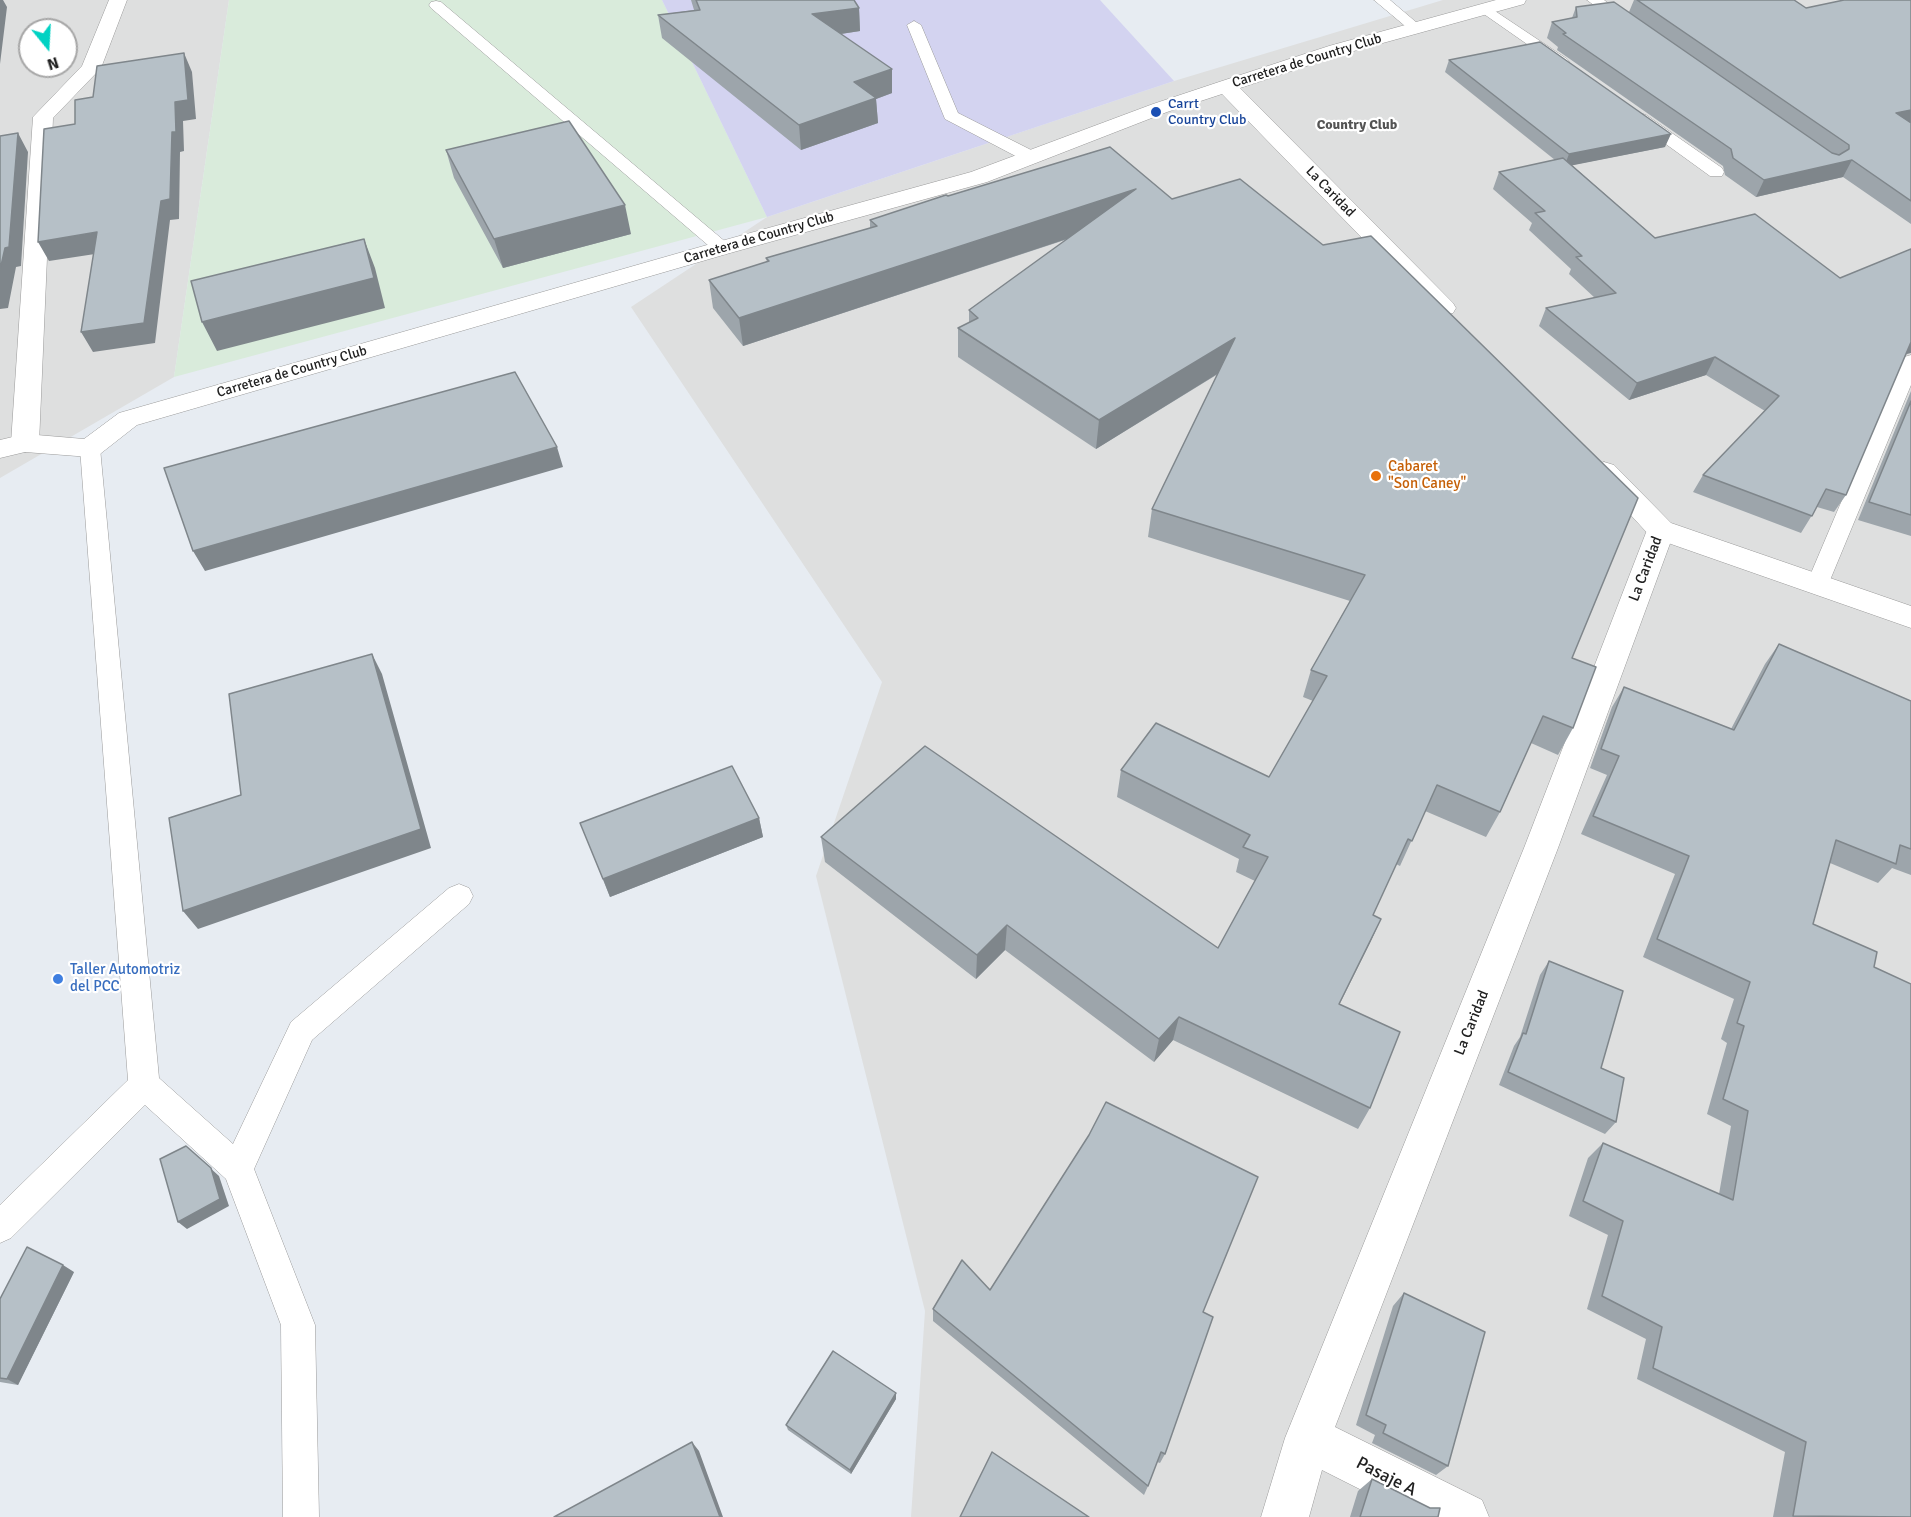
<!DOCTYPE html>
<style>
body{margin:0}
#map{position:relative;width:1911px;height:1517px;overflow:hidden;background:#e7ecf2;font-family:Signika,sans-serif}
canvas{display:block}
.north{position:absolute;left:18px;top:18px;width:60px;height:60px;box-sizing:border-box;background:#fff;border:2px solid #a6a6a6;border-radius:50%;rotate:162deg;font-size:16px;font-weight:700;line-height:24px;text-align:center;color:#212121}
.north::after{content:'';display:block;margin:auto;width:21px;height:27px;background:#00d2c3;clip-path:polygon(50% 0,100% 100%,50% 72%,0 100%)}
</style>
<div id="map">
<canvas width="1911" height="1517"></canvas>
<div class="north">N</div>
</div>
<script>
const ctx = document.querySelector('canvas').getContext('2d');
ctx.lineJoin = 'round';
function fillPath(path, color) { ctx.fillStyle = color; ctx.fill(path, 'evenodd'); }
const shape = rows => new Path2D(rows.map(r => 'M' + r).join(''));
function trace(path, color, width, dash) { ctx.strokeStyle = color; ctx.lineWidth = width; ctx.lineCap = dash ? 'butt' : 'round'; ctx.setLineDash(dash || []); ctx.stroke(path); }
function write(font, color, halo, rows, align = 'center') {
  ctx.font = font + ' Signika,sans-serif'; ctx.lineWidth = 4.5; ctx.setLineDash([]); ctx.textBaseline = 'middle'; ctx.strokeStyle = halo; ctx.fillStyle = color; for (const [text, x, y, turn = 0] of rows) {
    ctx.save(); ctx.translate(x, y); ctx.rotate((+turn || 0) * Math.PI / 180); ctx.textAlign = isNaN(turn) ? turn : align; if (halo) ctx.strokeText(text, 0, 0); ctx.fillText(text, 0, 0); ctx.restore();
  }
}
fillPath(shape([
 [0,0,229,0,174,377,0,478],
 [30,30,66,30,66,66,30,66],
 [1443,0,1911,0,1911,1517,911,1517,925,1311,816,876,882,682,631,307,767,217,1174,81]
]), '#dedfdf');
fillPath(shape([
 [229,0,662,0,767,217,174,377]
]), '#d9ebdb');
fillPath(shape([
 [662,0,1100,0,1174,81,767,217]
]), '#d3d3f0');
const service = shape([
 [1374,0,1390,0,1423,28,1416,32,1411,31,1374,0],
 [1587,0,1604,0,1635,24,1628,28,1623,27,1587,0],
 [436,1,441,2,728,244,731,248,728,252,716,252,431,8,429,5,431,2,436,1],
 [1486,5,1567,59,1570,62,1567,65,1557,65,1481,12,1479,9,1486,5],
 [914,21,921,25,958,113,1037,153,1039,157,1037,161,1025,161,945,119,907,25,914,21],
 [1640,113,1646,115,1722,168,1724,172,1722,176,1710,176,1634,121,1632,118,1640,113],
 [1911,355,1911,385,1828,585,1825,591,1817,593,1809,591,1806,585,1901,361,1904,357,1911,355],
 [90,441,97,443,100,448,159,1078,233,1144,291,1022,449,888,459,884,469,888,473,896,469,904,312,1040,254,1169,315,1325,319,1517,283,1517,281,1325,226,1179,145,1105,11,1238,0,1243,0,1205,128,1080,80,448,83,443,90,441]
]);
const minor = shape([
 [109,0,127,0,101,68,53,118,39,443,35,449,25,452,15,449,11,443,33,117,82,66,109,0],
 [1661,520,1671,523,1675,530,1558,848,1335,1427,1482,1500,1489,1517,1415,1517,1322,1470,1309,1517,1261,1517,1285,1438,1524,848,1647,530,1651,523,1661,520]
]);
const tertiary = shape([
 [1496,0,1526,0,1524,4,1343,54,1240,88,1453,303,1456,308,1453,313,1444,315,1435,313,1222,94,1167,112,987,182,730,253,137,425,100,454,90,457,25,452,0,458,0,440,25,434,84,439,119,413,714,243,971,172,1153,104,1219,82,1329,46,1496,0],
 [1604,462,1614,465,1671,523,1911,606,1911,628,1651,537,1590,471,1594,465,1604,462]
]);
trace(service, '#9b9b9b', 1);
trace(minor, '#9b9b9b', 1);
trace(tertiary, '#9b9b9b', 1);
fillPath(service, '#fff');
fillPath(minor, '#fff');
fillPath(tertiary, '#fff');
fillPath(shape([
 [691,0,854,0,859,8,860,31,841,34,892,93,876,99,878,123,801,150,662,38,658,15,694,10],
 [1634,0,1794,0,1806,8,1911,0,1911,224,1843,177,1756,197,1725,175,1723,166,1557,50,1558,47,1547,38,1552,22,1572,18,1576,7,1629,12],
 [1449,60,1665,147,1572,165,1655,238,1905,355,1846,495,1834,512,1817,507,1801,533,1693,492,1703,475,1765,411,1706,375,1629,400,1539,326,1546,308,1595,298,1569,274,1571,269,1529,230,1532,223,1493,189,1499,172,1555,160,1445,72],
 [1110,147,1572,658,1573,728,1558,755,1531,743,1500,812,1486,837,1425,811,1400,866,1396,864,1373,915,1381,919,1339,1004,1370,1108,1358,1129,1173,1040,1154,1062,1005,950,976,979,825,862,821,837,1218,948,1255,881,1236,872,1239,859,1117,797,1121,770,1269,777,1313,701,1303,697,1311,670,1350,601,1148,537,1152,509,1218,374,1096,449,958,357,958,328,969,323,969,310,1068,239,743,346,713,308,709,280,767,262,766,258,870,228,870,220],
 [446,150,631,234,503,268,454,178],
 [1911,391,1911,536,1858,520],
 [1779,644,1911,701,1911,875,1892,868,1878,883,1830,863,1813,924,1874,967,1911,1517,1773,1517,1785,1452,1637,1379,1646,1339,1587,1309,1608,1235,1569,1216,1588,1158,1603,1143,1719,1194,1731,1126,1707,1114,1727,1043,1721,1039,1734,999,1643,957,1675,874,1581,834,1607,775,1590,768,1612,707,1624,687,1731,729,1765,664],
 [759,818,763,837,610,897,580,823],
 [1549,961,1601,1068,1616,1122,1605,1134,1499,1085,1514,1046,1520,1037,1540,975],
 [1089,1135,1203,1312,1165,1454,1160,1463,1157,1462,1148,1486,1144,1495,933,1321,933,1309,990,1290],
 [74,1272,18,1385,0,1382,0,1299],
 [1404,1293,1448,1466,1436,1475,1372,1443,1375,1435,1356,1425,1393,1306],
 [896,1393,896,1399,851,1474,788,1430,786,1425],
 [1372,1479,1438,1517,1350,1517,1358,1491]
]), '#9da5ab');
fillPath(shape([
 [0,0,3,0,7,7,0,64],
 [859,8,860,31,814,38,812,14],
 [184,53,192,72,196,119,183,121,184,151,180,152,179,219,170,220,155,343,93,352,81,332,161,201,172,132,175,102],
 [892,69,892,93,876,99,878,123,801,150,799,125,854,82],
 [1911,110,1911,124,1896,113],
 [18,133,28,152,21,266,16,267,8,308,0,309,0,270],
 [1671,134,1665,147,1564,167,1569,154],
 [1852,160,1843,177,1756,197,1764,180],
 [1136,189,1133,217,743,346,739,318],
 [625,205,631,234,503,268,494,239],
 [97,232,108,252,49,261,38,242],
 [364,239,375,268,385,308,217,351,202,322],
 [1235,338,1230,366,1096,449,1099,420],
 [1911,342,1911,353,1903,355],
 [1715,357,1706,375,1629,400,1637,383],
 [557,447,563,467,205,571,193,551],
 [372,654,382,674,431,848,198,929,183,911],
 [759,818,763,837,610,897,603,879],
 [1381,919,1370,943,1328,1027,1339,1004],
 [1007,925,1005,950,976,979,977,955],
 [1179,1017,1173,1040,1154,1062,1159,1039],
 [186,1146,219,1176,229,1206,187,1229,178,1222],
 [63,1265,74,1272,18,1385,7,1379],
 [896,1393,896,1399,851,1474,850,1470],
 [692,1442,699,1451,723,1517,720,1517]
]), '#7f868b');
const building = shape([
 [696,0,854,0,859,8,812,14,892,69,854,82,876,98,799,125,658,15,700,10,696,0],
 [1637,0,1794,0,1806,8,1844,0,1911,0,1911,110,1896,113,1911,123,1911,201,1852,160,1764,180,1733,158,1731,149,1563,34,1566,33,1552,22,1577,17,1576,7,1614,2,1832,153,1839,155,1849,149,1849,145,1637,0],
 [1540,42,1671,134,1569,154,1449,60,1540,42],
 [184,53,188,100,175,102,176,132,172,132,170,199,161,201,144,323,81,332,97,232,38,242,44,129,75,124,75,100,93,97,97,66,184,53],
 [569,121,625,205,494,239,446,150,569,121],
 [18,133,9,247,5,248,0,270,0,136,18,133],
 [1110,147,1172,199,1240,179,1323,245,1371,236,1638,498,1572,658,1596,667,1573,728,1543,716,1500,812,1437,785,1412,841,1408,839,1373,915,1381,919,1339,1004,1400,1032,1370,1108,1179,1017,1159,1039,1007,925,977,955,821,837,925,746,1218,948,1268,857,1243,847,1250,835,1121,770,1156,723,1269,777,1327,676,1311,670,1365,575,1152,509,1235,338,1099,420,958,328,978,318,969,310,1136,189,739,318,709,280,769,261,766,258,877,226,870,220,946,195,948,196,1110,147],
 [1563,158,1655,238,1755,214,1840,278,1911,249,1911,342,1846,495,1826,489,1812,516,1703,475,1779,396,1715,357,1637,383,1546,308,1616,293,1576,257,1582,256,1535,213,1545,211,1499,172,1563,158],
 [364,239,374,278,202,322,191,281,364,239],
 [515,372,557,447,193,551,164,468,515,372],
 [1911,401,1911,515,1869,502,1911,401],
 [1779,644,1911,701,1911,849,1900,845,1896,864,1836,840,1813,924,1877,952,1874,967,1911,984,1911,1517,1793,1516,1806,1442,1653,1368,1662,1327,1602,1296,1623,1221,1583,1201,1603,1143,1733,1200,1748,1111,1723,1099,1744,1026,1737,1023,1750,982,1657,939,1689,856,1593,816,1619,756,1601,749,1624,687,1734,730,1779,644],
 [372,654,421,829,183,911,169,818,241,795,229,694,372,654],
 [732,766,759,818,603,879,580,823,732,766],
 [1549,961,1623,991,1601,1068,1624,1078,1616,1122,1508,1072,1523,1033,1526,1034,1549,961],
 [1106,1102,1258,1177,1203,1312,1213,1317,1165,1454,1161,1452,1148,1486,933,1309,962,1260,990,1290,1089,1135,1106,1102],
 [186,1146,211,1168,220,1199,178,1222,160,1159,186,1146],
 [27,1247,63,1265,7,1379,0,1378,0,1299,27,1247],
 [1404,1293,1485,1332,1448,1466,1383,1433,1386,1425,1366,1415,1404,1293],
 [833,1351,896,1393,850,1470,786,1425,833,1351],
 [692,1442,720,1517,554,1517,692,1442],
 [992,1452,1089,1517,960,1517,992,1452],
 [1372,1479,1430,1508,1440,1508,1438,1517,1360,1517,1372,1479]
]);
fillPath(building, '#b6c0c7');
trace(building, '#7f868b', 1.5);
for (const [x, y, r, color] of [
 [1156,112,6,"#1a4fb4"],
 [1376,476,6,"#e8710a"],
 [58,979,6,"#3f7fe0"]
]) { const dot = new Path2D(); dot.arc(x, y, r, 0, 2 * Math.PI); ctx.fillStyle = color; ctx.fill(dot); trace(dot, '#fff', 2); }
write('14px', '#212121', '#fff', [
 ["Carretera de Country Club",1307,61,-17],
 ["La Caridad",1330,192,46],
 ["Carretera de Country Club",759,238,-16],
 ["Carretera de Country Club",292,372,-16]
]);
write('14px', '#164399', '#fff', [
 ["Carrt",1168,104],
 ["Country Club",1168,120]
], 'left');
write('bold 14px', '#545454', '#fff', [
 ["Country Club",1357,125]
]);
write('15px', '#c56008', '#fff', [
 ["Cabaret",1388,467],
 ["\"Son Caney\"",1388,484]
], 'left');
write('15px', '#212121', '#fff', [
 ["La Caridad",1646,569,-69],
 ["La Caridad",1472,1023,-68]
]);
write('15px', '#366cbe', '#fff', [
 ["Taller Automotriz",70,970],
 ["del PCC",70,987]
], 'left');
write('18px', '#212121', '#fff', [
 ["Pasaje A",1386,1477,27]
]);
</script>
